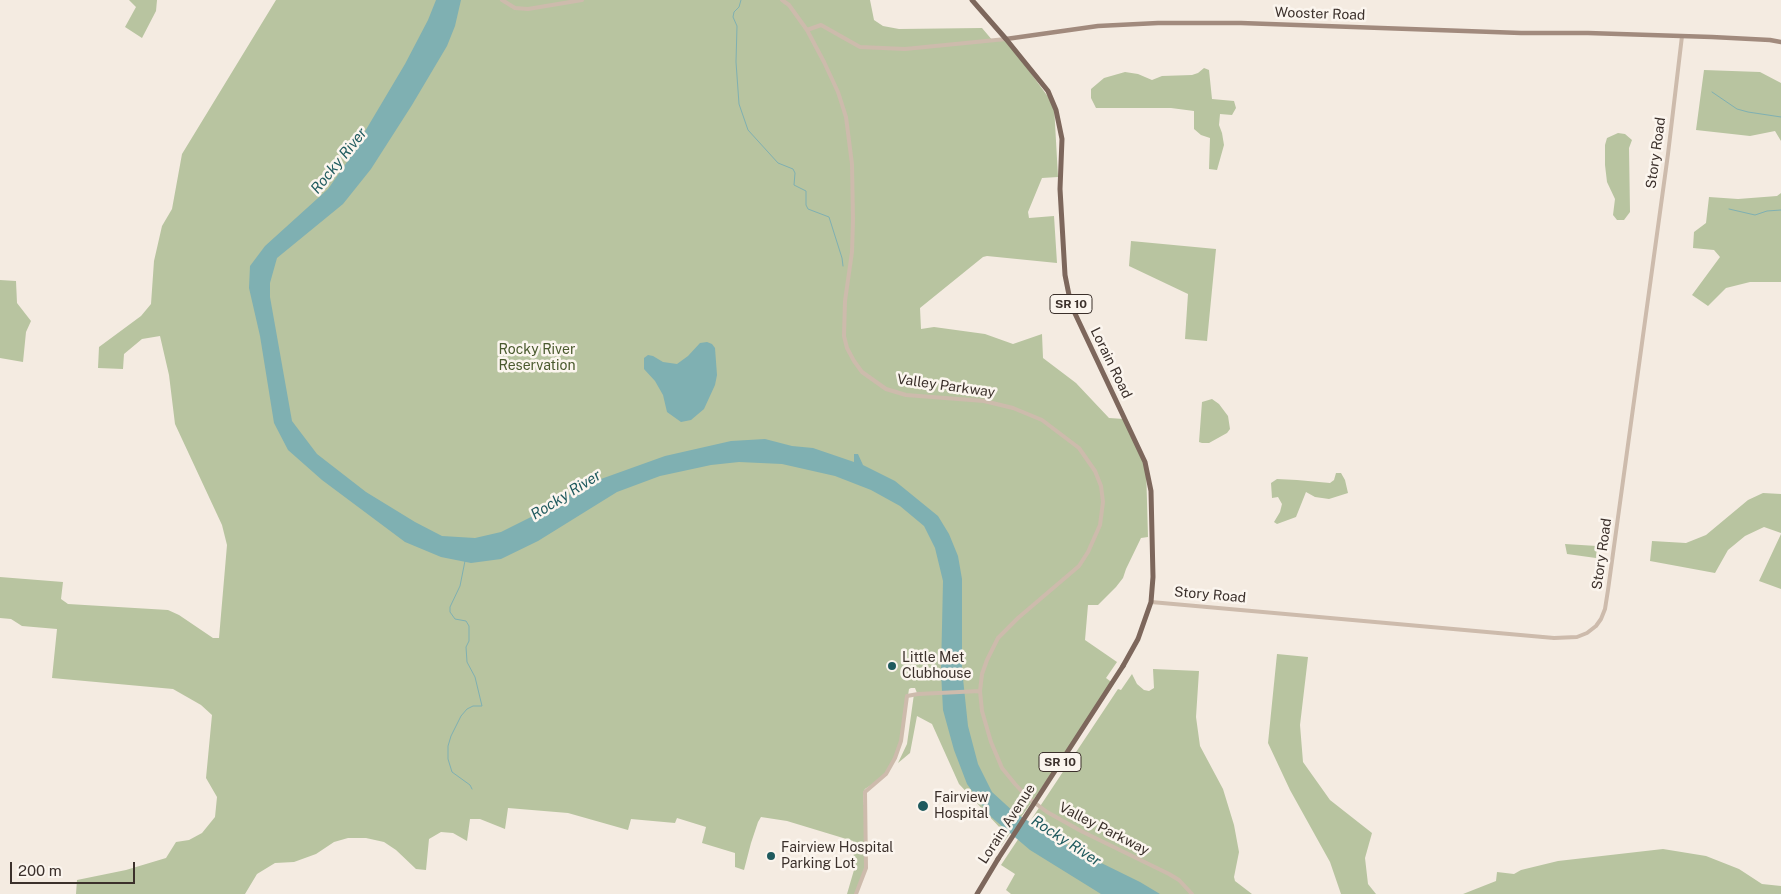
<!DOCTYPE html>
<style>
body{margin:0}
#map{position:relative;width:1781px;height:894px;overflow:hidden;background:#f4ebe1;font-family:"Public Sans",sans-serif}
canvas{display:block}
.scale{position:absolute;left:10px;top:862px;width:125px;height:22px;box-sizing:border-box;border:2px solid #3b302b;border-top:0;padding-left:6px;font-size:15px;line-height:18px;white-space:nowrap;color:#3b302b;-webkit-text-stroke:4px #fbf5ee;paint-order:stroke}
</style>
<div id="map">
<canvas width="1781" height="894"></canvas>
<div class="scale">200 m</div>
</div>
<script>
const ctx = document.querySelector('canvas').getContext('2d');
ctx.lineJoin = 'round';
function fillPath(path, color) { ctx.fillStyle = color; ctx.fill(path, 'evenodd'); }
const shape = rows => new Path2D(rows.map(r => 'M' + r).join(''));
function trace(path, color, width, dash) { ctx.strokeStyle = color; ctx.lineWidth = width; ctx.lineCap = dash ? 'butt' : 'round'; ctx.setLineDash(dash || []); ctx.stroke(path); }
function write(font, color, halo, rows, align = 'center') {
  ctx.font = font + ' "Public Sans",sans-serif'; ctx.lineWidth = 5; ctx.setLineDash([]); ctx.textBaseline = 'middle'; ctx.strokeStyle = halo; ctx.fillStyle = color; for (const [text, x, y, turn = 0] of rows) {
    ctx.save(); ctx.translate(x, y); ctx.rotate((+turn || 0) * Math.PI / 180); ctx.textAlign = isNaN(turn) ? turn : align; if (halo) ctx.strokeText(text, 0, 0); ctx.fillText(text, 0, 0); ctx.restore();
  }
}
fillPath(shape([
 [129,0,157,0,156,11,142,38,125,27,136,7],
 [276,0,870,0,874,20,883,26,899,29,982,28,993,41,1006,39,1054,105,1058,177,1042,178,1028,212,1029,218,1054,216,1057,263,987,256,983,257,920,308,921,329,934,327,985,334,1013,344,1042,334,1043,358,1076,383,1109,418,1124,419,1146,466,1148,537,1141,538,1126,569,1123,578,1116,587,1098,605,1088,605,1085,640,1117,662,1106,678,1114,684,1001,846,1002,830,959,784,932,724,917,716,910,753,898,763,907,744,914,694,917,693,915,688,911,688,909,689,901,742,887,775,865,789,863,793,867,845,866,867,855,894,847,894,854,870,853,841,787,821,761,817,758,822,751,843,744,870,735,867,735,853,702,843,706,827,677,818,675,823,631,819,628,830,568,813,508,808,505,829,480,819,470,819,467,841,453,833,441,832,429,839,426,870,416,869,396,850,384,842,366,838,348,838,334,842,316,854,294,862,275,863,257,874,245,894,76,894,77,880,126,870,166,858,176,842,189,840,202,833,215,817,217,797,206,778,212,715,201,705,173,689,52,678,57,629,22,626,11,619,0,618,0,577,63,582,61,599,68,604,168,610,179,615,213,638,219,638,227,545,222,525,175,424,169,375,160,336,142,339,124,354,123,369,98,368,99,347,141,316,151,304,154,261,162,226,172,209,182,154],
 [1204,68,1209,70,1212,99,1234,101,1236,108,1232,115,1220,114,1219,125,1222,133,1224,145,1217,170,1209,169,1210,138,1201,135,1194,129,1194,111,1171,108,1096,108,1091,98,1091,89,1104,78,1125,72,1138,74,1152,80,1162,76,1192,75,1198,73],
 [1704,70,1760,72,1781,83,1781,141,1775,131,1750,136,1696,130],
 [1618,133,1625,134,1632,140,1629,148,1630,212,1624,220,1617,220,1613,215,1615,199,1607,182,1605,165,1605,145,1607,138],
 [1781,193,1781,282,1750,282,1726,288,1708,306,1692,295,1720,257,1714,250,1693,248,1694,232,1706,223,1709,197,1738,199,1777,196],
 [1131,241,1216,249,1207,341,1185,339,1188,294,1129,266],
 [0,280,16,281,17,303,31,321,26,332,23,362,0,358],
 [1212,399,1219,404,1228,416,1230,429,1227,433,1209,443,1202,443,1199,442,1202,402],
 [1336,473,1341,473,1345,480,1348,493,1329,499,1315,497,1306,492,1296,517,1277,524,1274,522,1280,512,1282,504,1278,497,1272,498,1271,483,1277,479,1297,480,1330,483,1334,480],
 [1763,493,1781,494,1781,533,1764,527,1745,536,1728,550,1715,573,1650,561,1652,541,1686,543,1706,535,1748,500],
 [1781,534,1781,589,1759,581],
 [1565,544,1597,546,1596,558,1567,554],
 [1277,654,1308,657,1300,725,1303,762,1330,800,1372,833,1365,858,1368,884,1376,894,1341,894,1330,862,1290,790,1268,743],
 [1153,669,1199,671,1196,717,1200,746,1223,789,1234,825,1239,852,1234,877,1235,881,1252,894,1011,894,1006,890,1015,874,1001,865,1118,689,1121,690,1132,674,1137,684,1144,690,1149,691,1154,688],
 [1663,849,1706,856,1739,869,1762,884,1781,886,1781,894,1463,894,1496,881,1497,872,1514,874,1521,870,1558,861]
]), '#b8c4a0');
fillPath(shape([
 [436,0,461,0,455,26,447,46,412,105,371,169,343,204,277,258,270,283,270,297,292,421,317,454,366,492,415,522,442,536,475,538,501,532,539,513,587,484,665,456,731,441,765,439,792,446,813,448,854,462,854,454,858,454,863,465,895,481,938,516,949,534,958,556,962,579,962,669,968,726,978,764,992,792,1015,813,1081,853,1140,882,1160,894,1101,894,1030,850,990,816,967,784,954,750,943,710,941,672,943,581,935,548,924,526,900,506,871,490,835,476,782,464,739,462,711,465,660,476,617,492,538,541,501,559,471,563,441,557,405,542,322,480,288,450,274,423,260,336,249,288,250,266,265,246,328,189,354,152,364,133,405,64,428,20],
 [707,342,712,344,715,348,717,375,715,385,704,409,691,420,681,422,667,412,663,395,655,381,644,369,644,358,648,355,653,356,663,362,677,364,688,356,700,343]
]), '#7fb0b2');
trace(shape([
 [741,0,739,7,734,12,733,17,737,26,736,62,739,104,748,130,778,163,793,169,795,173,794,185,806,191,806,205,808,209,829,217,842,258,843,266],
 [1712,92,1737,109,1748,112,1781,117],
 [1729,209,1755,215,1767,211,1781,210],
 [465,561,460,586,450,607,450,612,455,619,466,621,469,626,469,641,466,647,467,662,475,677,482,706,473,706,467,709,461,716,451,736,448,746,448,759,452,772,470,785,472,789]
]), '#7fb0b2', 1);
trace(shape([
 [502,0,515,8,528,9,582,0],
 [782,0,789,5,807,30,824,62,838,92,846,117,852,164,853,220,852,252,845,301,844,336,847,348,854,361,862,372,886,389,906,395,984,401,1013,408,1042,420,1079,448,1095,471,1101,486,1103,502,1100,525,1088,552,1079,566,1018,618,998,638,987,660,982,674,980,691,982,711,991,742,1002,768,1015,784,1027,797,1047,812,1081,831,1169,874,1179,880,1192,894],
 [807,30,821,25,860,47,905,49,1006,39],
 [1151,602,1554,638,1577,637,1587,633,1596,626,1601,619,1605,609,1608,590,1668,154,1682,36],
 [856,894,866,868,865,792,886,774,895,758,901,741,907,696,918,694,980,691]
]), '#cdbbac', 4);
trace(shape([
 [1006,39,1098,26,1158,23,1241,23,1521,33,1588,33,1712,37,1770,40,1781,42]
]), '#a18a7d', 4.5);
trace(shape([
 [972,0,1006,39,1048,91,1056,110,1062,139,1060,189,1065,275,1071,305,1145,462,1151,491,1153,577,1151,602,1138,639,1123,666],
 [977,894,998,859]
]), '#7d675c', 5);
trace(shape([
 [998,859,1123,666]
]), '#7d675c', 5);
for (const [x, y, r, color] of [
 [892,666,5,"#1f5a5e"],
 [923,806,6,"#1f5a5e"],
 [771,856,5,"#1f5a5e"]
]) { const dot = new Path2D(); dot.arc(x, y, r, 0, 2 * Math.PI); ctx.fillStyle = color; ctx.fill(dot); trace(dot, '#fbf5ee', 2); }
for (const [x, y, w] of [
 [1071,304,42],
 [1060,762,42]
]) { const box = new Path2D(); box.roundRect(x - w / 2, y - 9.5, w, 19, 4); ctx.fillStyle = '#fbf5ee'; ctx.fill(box); trace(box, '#3b302b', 1); }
write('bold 12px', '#3b302b', null, [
 ["SR 10",1071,304],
 ["SR 10",1060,762]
]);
write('14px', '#3b302b', '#fbf5ee', [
 ["Wooster Road",1320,14,2],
 ["Story Road",1656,153,-82],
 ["Lorain Road",1111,363,64],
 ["Valley Parkway",946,386,8],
 ["Story Road",1602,554,-82],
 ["Story Road",1210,595,5],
 ["Lorain Avenue",1007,824,-57],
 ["Valley Parkway",1104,829,27]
]);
write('14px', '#4a5a2e', '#fbf5ee', [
 ["Rocky River",537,350],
 ["Reservation",537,366]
]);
write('14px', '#3b302b', '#fbf5ee', [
 ["Little Met",902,658],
 ["Clubhouse",902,674],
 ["Fairview",934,798],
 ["Hospital",934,814],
 ["Fairview Hospital",781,848],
 ["Parking Lot",781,864]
], 'left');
write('italic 15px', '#1f5a5e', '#fbf5ee', [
 ["Rocky River",339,161,-51],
 ["Rocky River",566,495,-32],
 ["Rocky River",1066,841,33]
]);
</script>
